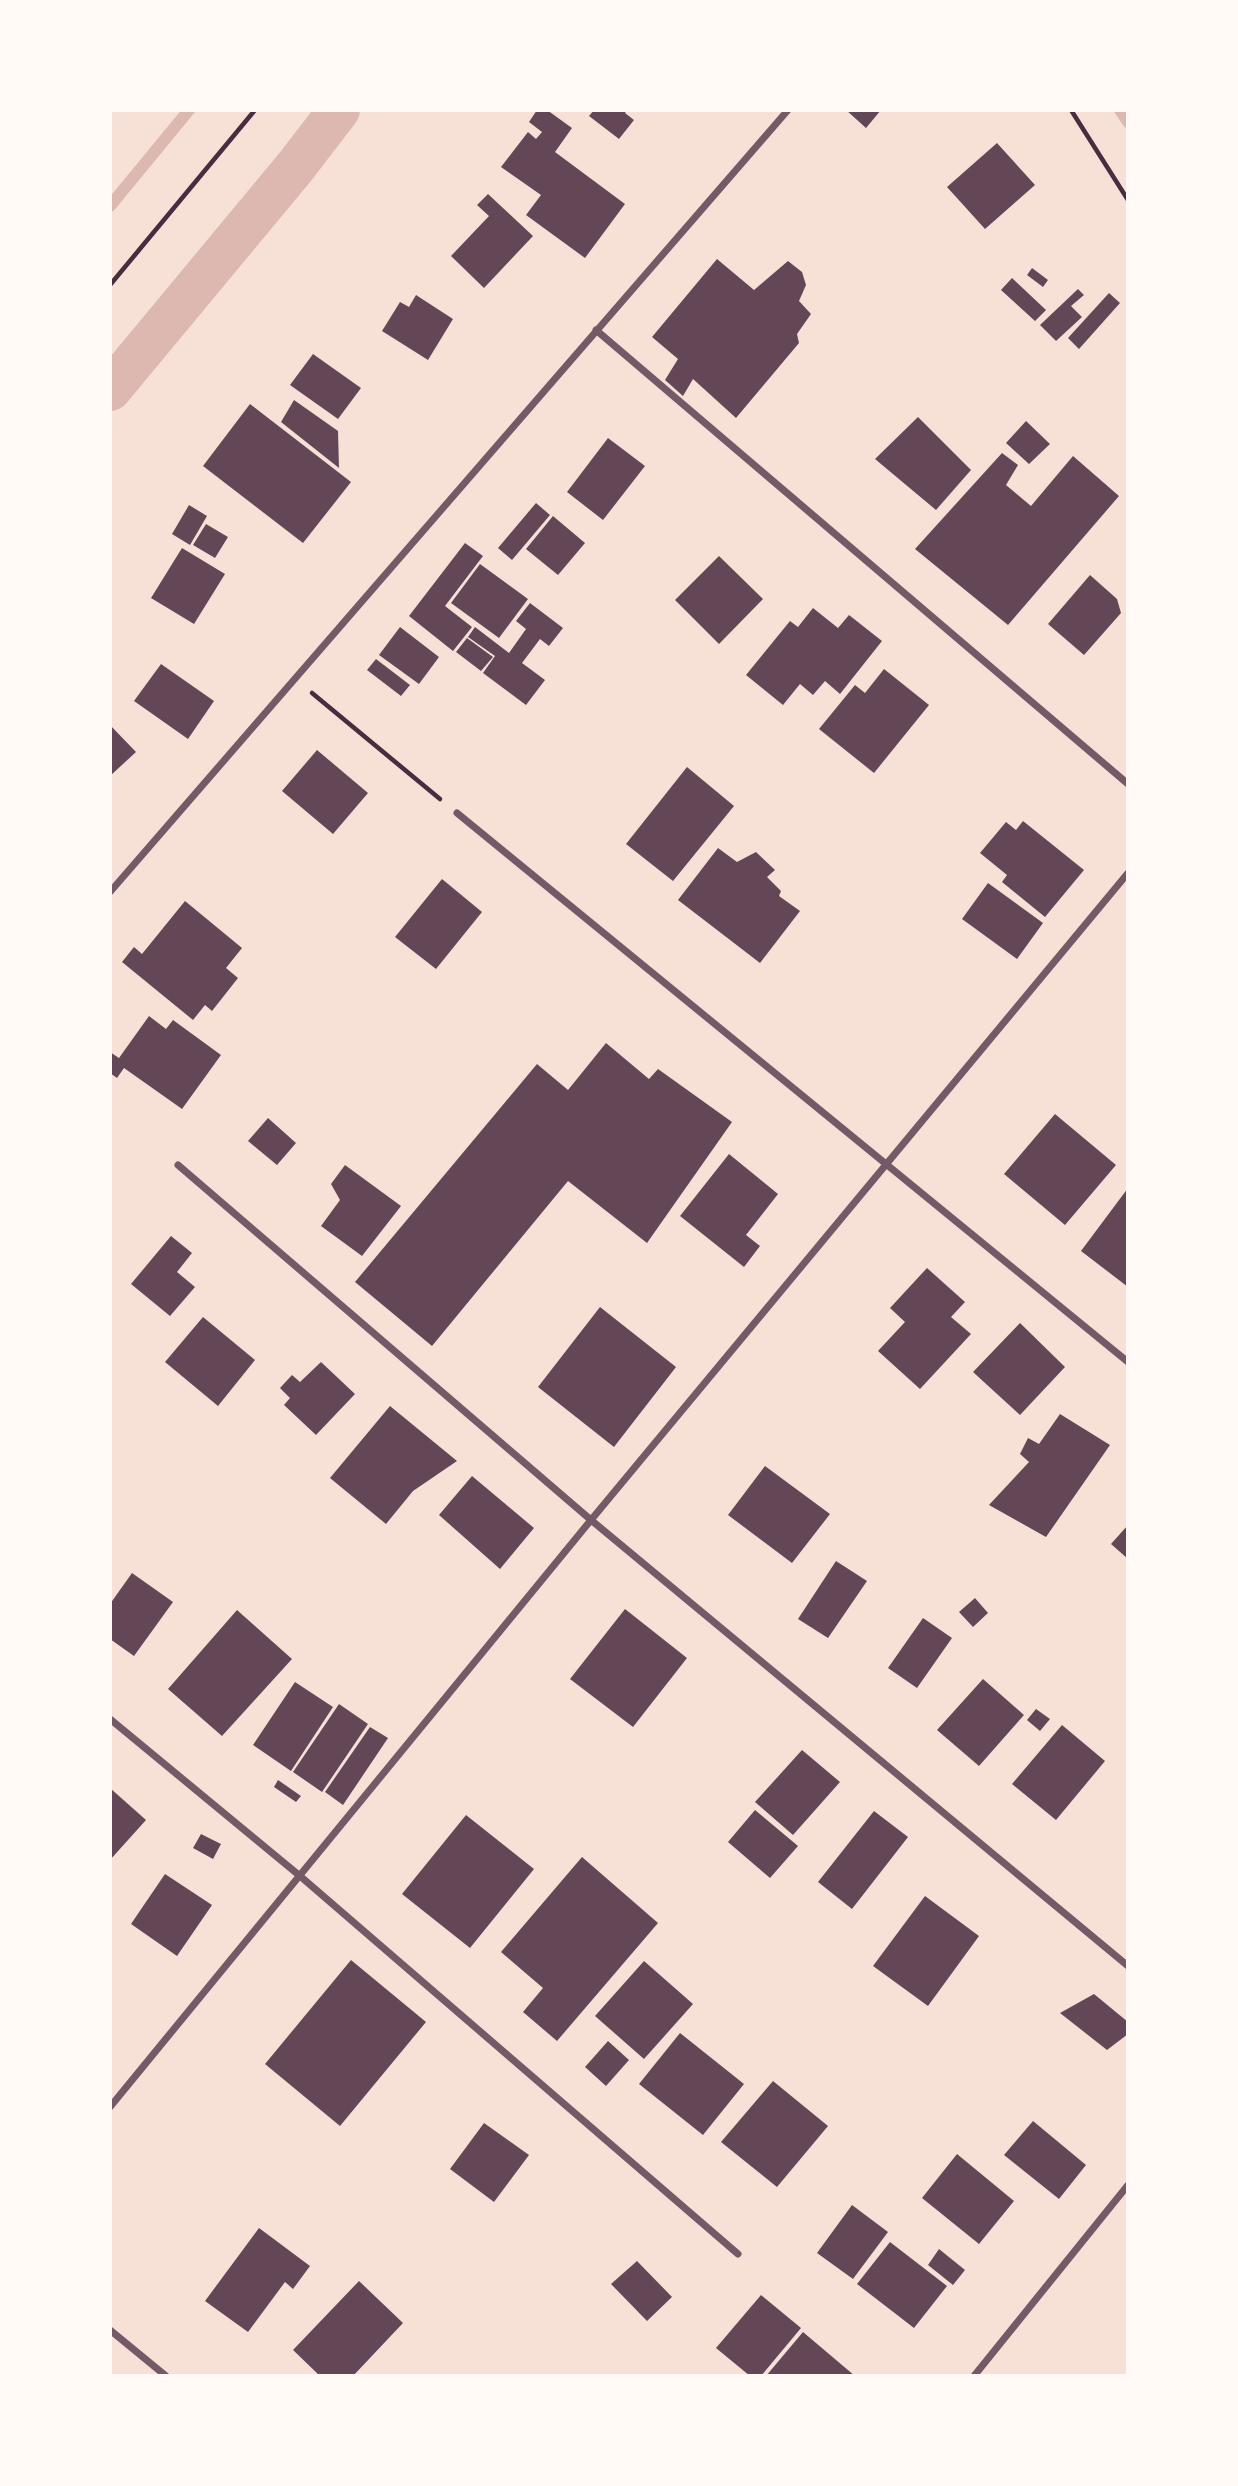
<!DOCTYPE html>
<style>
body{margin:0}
#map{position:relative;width:1238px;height:2486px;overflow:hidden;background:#f7e1d7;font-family:"Sofia Sans Condensed",sans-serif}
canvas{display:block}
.frame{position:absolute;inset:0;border:112px solid #fffaf5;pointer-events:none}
</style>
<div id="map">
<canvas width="1238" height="2486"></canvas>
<div class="frame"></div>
</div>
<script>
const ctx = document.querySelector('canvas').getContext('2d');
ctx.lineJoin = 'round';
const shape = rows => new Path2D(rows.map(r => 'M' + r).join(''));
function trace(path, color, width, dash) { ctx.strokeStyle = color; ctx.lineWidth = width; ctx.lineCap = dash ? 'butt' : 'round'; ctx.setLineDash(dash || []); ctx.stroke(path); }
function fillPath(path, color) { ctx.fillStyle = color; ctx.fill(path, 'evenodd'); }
trace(shape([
 [1120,110,1128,122],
 [110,206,189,110]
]), '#dcb8b0', 12);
trace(shape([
 [110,390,296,166,339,110]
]), '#dcb8b0', 42);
fillPath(shape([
 [537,110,547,110,572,128,555,152,625,204,585,258,526,215,541,195,501,167,528,132,536,139,542,132,529,122],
 [594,110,627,110,625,113,634,120,619,139,589,116],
 [846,110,881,110,866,128],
 [997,143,1035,185,985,229,947,187],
 [488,194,533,236,484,288,451,256,489,216,477,205],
 [717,259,754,290,788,261,802,272,806,285,799,301,811,314,797,334,799,343,736,418,693,379,683,396,665,380,678,359,652,337],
 [1032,268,1048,280,1043,287,1027,275],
 [1012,278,1046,310,1035,321,1001,290],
 [1078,289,1084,295,1071,306,1082,317,1056,341,1040,325],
 [1109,293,1120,303,1079,349,1068,338],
 [416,295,453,319,428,360,382,331,400,302,409,307],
 [313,354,361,388,338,419,290,385],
 [294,400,338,431,339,468,281,422],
 [250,404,351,482,303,543,203,466],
 [918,417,971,470,936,510,875,459],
 [1026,421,1050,444,1029,464,1006,443],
 [608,438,645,466,603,520,567,492],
 [1002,453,1018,465,1006,485,1031,506,1073,456,1119,496,1008,625,915,549],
 [536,503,550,515,512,560,498,548],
 [189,505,207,516,190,545,172,534],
 [553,516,585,543,558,575,526,549],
 [206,524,228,537,215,558,193,545],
 [465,543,483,556,445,606,472,627,453,651,409,616],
 [182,548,225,574,194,624,151,598],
 [719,556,763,599,719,644,675,600],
 [480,564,528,599,499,638,451,603],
 [1090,575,1117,599,1121,613,1084,655,1048,624],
 [530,603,563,628,549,646,540,639,522,663,545,680,526,705,483,673,495,656,468,637,475,627,509,653,526,629,516,621],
 [813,608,838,628,849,615,882,641,840,694,825,681,813,695,800,684,783,705,746,675,790,621,798,627],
 [400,627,439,657,419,684,379,655],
 [467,638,493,657,481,671,456,652],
 [376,659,410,685,401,696,367,670],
 [161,664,214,701,188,739,134,701],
 [884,669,929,705,874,773,819,729,855,685,865,693],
 [110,725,136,752,110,776],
 [317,750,368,793,333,834,282,791],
 [687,767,734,806,673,881,626,844],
 [1023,821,1084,870,1045,917,1002,882,1007,875,980,853,1006,822,1016,830],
 [718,848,737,862,756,852,775,870,767,877,781,891,779,896,800,911,760,963,678,900],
 [442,879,482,912,436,969,395,937],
 [988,883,1043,923,1017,959,962,919],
 [185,901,242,948,226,968,238,978,212,1011,205,1005,193,1020,122,962,134,947,142,954],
 [149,1016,166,1029,173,1020,221,1055,182,1109,124,1068,117,1078,110,1073,110,1052,119,1058],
 [606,1043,649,1079,658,1069,732,1122,647,1243,568,1181,432,1346,355,1282,537,1064,568,1090],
 [1055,1114,1116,1165,1065,1225,1004,1174],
 [268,1118,296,1143,277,1165,248,1141],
 [729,1154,778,1194,746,1235,760,1246,744,1267,680,1216],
 [345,1165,401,1206,362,1256,321,1226,340,1200,331,1184],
 [1128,1188,1128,1287,1081,1251],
 [171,1236,192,1253,177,1272,195,1287,170,1316,131,1284],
 [927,1268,965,1302,951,1317,971,1334,920,1389,878,1351,905,1322,890,1308],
 [600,1307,676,1367,614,1447,538,1387],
 [203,1317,255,1360,218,1406,165,1362],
 [1020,1323,1065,1367,1020,1415,973,1372],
 [321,1362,355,1394,316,1435,284,1405,290,1398,280,1388,292,1375,300,1382],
 [390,1406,457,1461,413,1491,386,1524,330,1478],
 [1060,1414,1110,1445,1046,1537,989,1505,1029,1462,1020,1454,1028,1438,1039,1444],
 [765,1466,830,1514,792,1563,728,1515],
 [472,1476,534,1528,500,1569,439,1515],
 [1128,1525,1128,1559,1111,1544],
 [836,1561,867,1581,828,1638,798,1619],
 [132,1573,173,1602,134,1656,110,1639,110,1604],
 [975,1598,988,1613,973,1627,959,1612],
 [625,1609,687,1658,633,1727,570,1679],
 [237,1610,292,1659,222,1736,168,1689],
 [923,1618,952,1638,917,1688,888,1668],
 [983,1679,1024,1715,979,1766,937,1730],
 [295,1682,333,1707,291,1771,253,1745],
 [339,1704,368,1724,322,1792,293,1772],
 [1036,1709,1050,1719,1040,1731,1027,1720],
 [1062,1725,1105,1761,1056,1820,1012,1784],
 [370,1727,388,1738,343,1805,325,1792],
 [802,1750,840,1782,793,1835,755,1802],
 [278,1780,301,1796,296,1802,274,1787],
 [110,1788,146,1820,110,1860],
 [755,1810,798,1846,770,1878,728,1842],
 [874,1811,908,1837,852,1909,818,1882],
 [466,1815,534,1869,470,1948,402,1894],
 [201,1834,221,1844,213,1859,193,1848],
 [582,1857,658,1923,557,2041,523,2012,543,1988,501,1952],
 [165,1874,212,1905,177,1956,131,1924],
 [925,1896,979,1936,928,2006,873,1966],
 [351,1960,426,2022,340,2126,265,2064],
 [644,1961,693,2004,644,2059,595,2016],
 [1094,1994,1128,2022,1128,2034,1107,2050,1060,2013],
 [680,2033,744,2084,703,2135,639,2084],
 [608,2041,629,2060,606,2086,585,2067],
 [773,2081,828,2126,777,2187,721,2142],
 [1033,2121,1086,2165,1059,2199,1004,2155],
 [484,2123,529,2155,494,2202,450,2169],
 [957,2154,1014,2201,979,2244,922,2198],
 [852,2205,888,2232,853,2279,817,2253],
 [259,2228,310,2266,293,2289,285,2282,248,2332,205,2301],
 [890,2242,947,2286,914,2328,857,2284],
 [939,2249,965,2270,953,2285,928,2265],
 [637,2261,672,2297,647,2321,611,2284],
 [359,2281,403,2323,353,2376,320,2376,293,2350],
 [761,2295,801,2328,761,2376,750,2376,716,2348],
 [803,2332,855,2376,766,2376]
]), '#644757');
trace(shape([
 [1071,110,1128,200],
 [110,285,255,110],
 [312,693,440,799]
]), '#4a2c40', 4.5);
trace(shape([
 [596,330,1128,784],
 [457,813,1128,1362],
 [110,892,788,110],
 [178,1165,591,1520,1128,1966],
 [110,1719,300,1876,738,2254],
 [110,2107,591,1520,1128,873],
 [110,2330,166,2376],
 [974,2376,1128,2185]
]), '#755966', 7);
</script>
